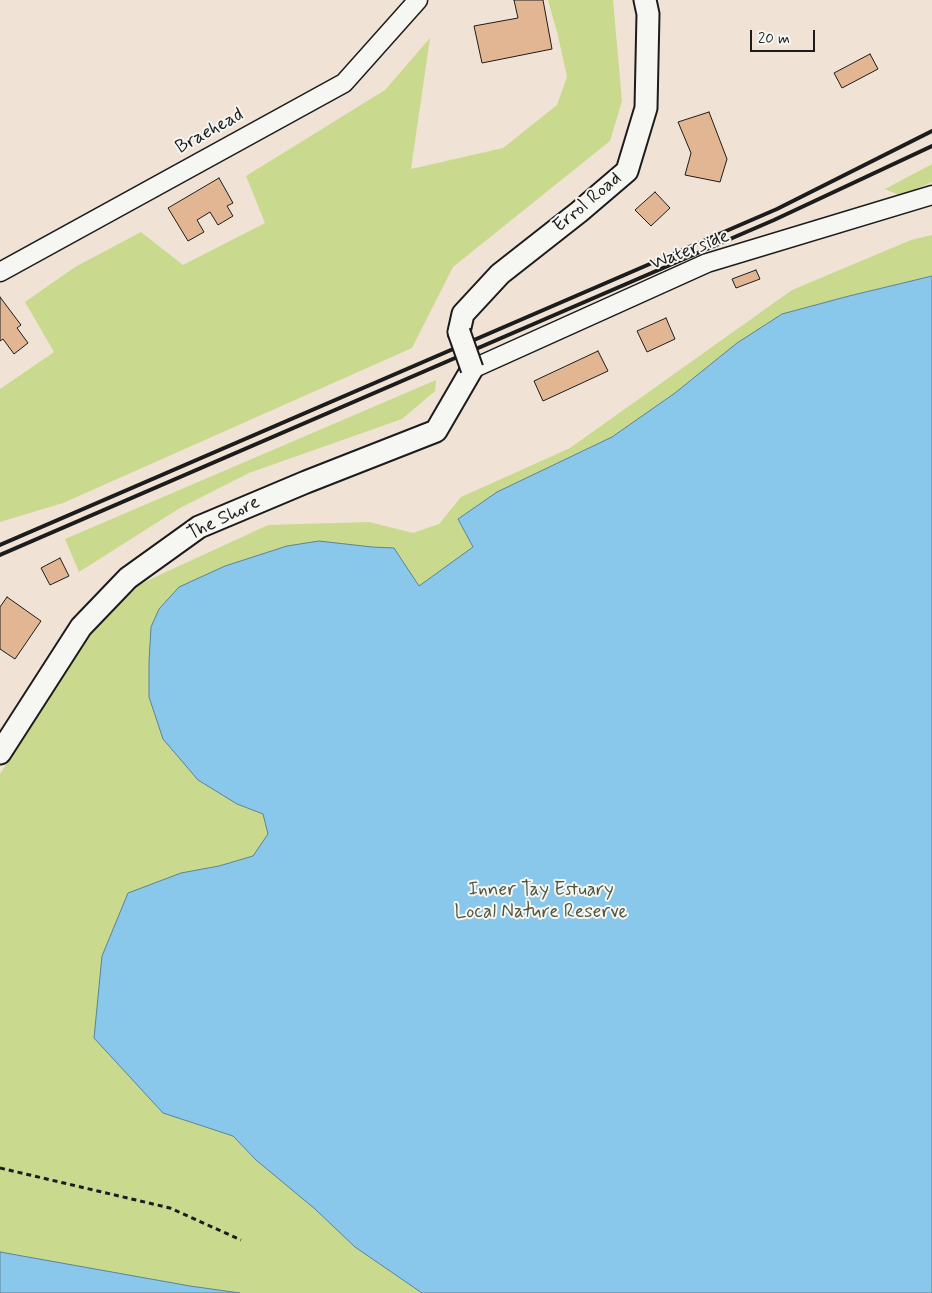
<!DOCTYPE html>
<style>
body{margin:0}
#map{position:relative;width:932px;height:1293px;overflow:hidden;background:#f0e3d6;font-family:Mynerve,sans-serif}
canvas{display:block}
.scale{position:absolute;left:750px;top:30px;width:65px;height:22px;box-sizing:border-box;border:2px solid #1c1c1c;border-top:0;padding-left:6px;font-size:15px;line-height:18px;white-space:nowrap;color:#1c1c1c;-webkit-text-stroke:4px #f6f6f2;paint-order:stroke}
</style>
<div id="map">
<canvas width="932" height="1293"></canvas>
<div class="scale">20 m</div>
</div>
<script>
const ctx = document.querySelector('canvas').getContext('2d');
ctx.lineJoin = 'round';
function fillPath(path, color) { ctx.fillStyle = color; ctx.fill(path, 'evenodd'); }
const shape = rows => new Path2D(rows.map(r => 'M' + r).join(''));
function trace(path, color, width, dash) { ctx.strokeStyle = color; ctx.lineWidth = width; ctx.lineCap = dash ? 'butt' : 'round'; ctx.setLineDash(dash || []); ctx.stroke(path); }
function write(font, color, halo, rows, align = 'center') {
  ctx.font = font + ' Mynerve,sans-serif'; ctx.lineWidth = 4; ctx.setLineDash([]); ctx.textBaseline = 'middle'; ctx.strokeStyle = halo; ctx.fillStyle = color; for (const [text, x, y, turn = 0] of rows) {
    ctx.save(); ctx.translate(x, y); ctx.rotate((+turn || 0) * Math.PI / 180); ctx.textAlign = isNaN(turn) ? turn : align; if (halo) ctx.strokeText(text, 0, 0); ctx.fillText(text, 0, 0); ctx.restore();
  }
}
fillPath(shape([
 [548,0,613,0,622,101,610,141,453,267,412,348,63,503,0,522,0,389,54,352,25,302,75,267,141,232,183,265,265,223,246,176,385,90,430,38,411,169,503,148,557,105,567,77,558,36],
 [932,164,932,182,901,196,885,189],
 [932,235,932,1293,0,1293,0,774,90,632,140,584,268,525,369,522,413,533,439,524,461,497,570,448,792,290,911,240],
 [436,380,435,391,402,419,249,473,180,508,79,572,65,539]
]), '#c9da8f');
const water = shape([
 [932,276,932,1293,422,1293,355,1247,315,1209,256,1160,233,1136,163,1113,94,1038,102,956,128,893,181,873,219,866,253,856,268,834,263,814,237,804,198,780,163,739,149,697,149,662,151,627,159,609,179,587,225,566,287,546,319,541,372,547,394,548,419,586,473,547,458,519,497,492,612,437,675,393,737,343,782,314,849,296,932,276],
 [0,1252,190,1286,240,1293,0,1293,0,1252]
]);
fillPath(water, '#89c8ea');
trace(water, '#5d8398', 1);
const building = shape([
 [514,0,543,0,552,49,482,63,474,26,518,18,514,0],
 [870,54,878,69,842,88,834,73,870,54],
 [709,112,727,159,720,182,685,175,691,153,678,122,709,112],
 [219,178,233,203,227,206,233,216,218,225,210,212,197,220,204,232,188,241,168,208,219,178],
 [655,192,670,208,651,226,635,210,655,192],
 [756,270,760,279,736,288,732,279,756,270],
 [0,297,21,325,17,328,28,343,14,354,3,339,0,341,0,297],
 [666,318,675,339,647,352,637,331,666,318],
 [598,351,608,371,543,401,534,381,598,351],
 [60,558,69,576,50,585,41,568,60,558],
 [7,597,41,621,15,659,0,649,0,607,7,597]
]);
fillPath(building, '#e3b693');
trace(building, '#1c1c1c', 1);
const minor = shape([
 [0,272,344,83,418,0],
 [472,369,707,263,932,195]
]);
const tertiary = shape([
 [459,332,463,314,500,274,579,212,627,171,646,108,648,14,645,0],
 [0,753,81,627,128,578,199,527,306,482,436,431,472,369]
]);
trace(minor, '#1c1c1c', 21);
trace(tertiary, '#1c1c1c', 25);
trace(shape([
 [0,1168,170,1208,241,1240]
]), '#1c1c1c', 3, [5, 4]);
trace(minor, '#f6f6f2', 18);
trace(tertiary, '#f6f6f2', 21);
trace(shape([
 [0,545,777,209,932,131],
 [0,555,774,220,932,146]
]), '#1c1c1c', 4);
const tertiaryBridge = shape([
 [459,332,472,369]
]);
trace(tertiaryBridge, '#1c1c1c', 25, []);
trace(tertiaryBridge, '#f6f6f2', 21);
write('19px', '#1c1c1c', '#f6f6f2', [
 ["Braehead",210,132,-29],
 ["Errol Road",588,203,-40],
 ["Waterside",690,251,-21],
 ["The Shore",224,519,-26]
]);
write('19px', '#50553e', '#f6f6f2', [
 ["Inner Tay Estuary",541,891],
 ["Local Nature Reserve",541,913]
]);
</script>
